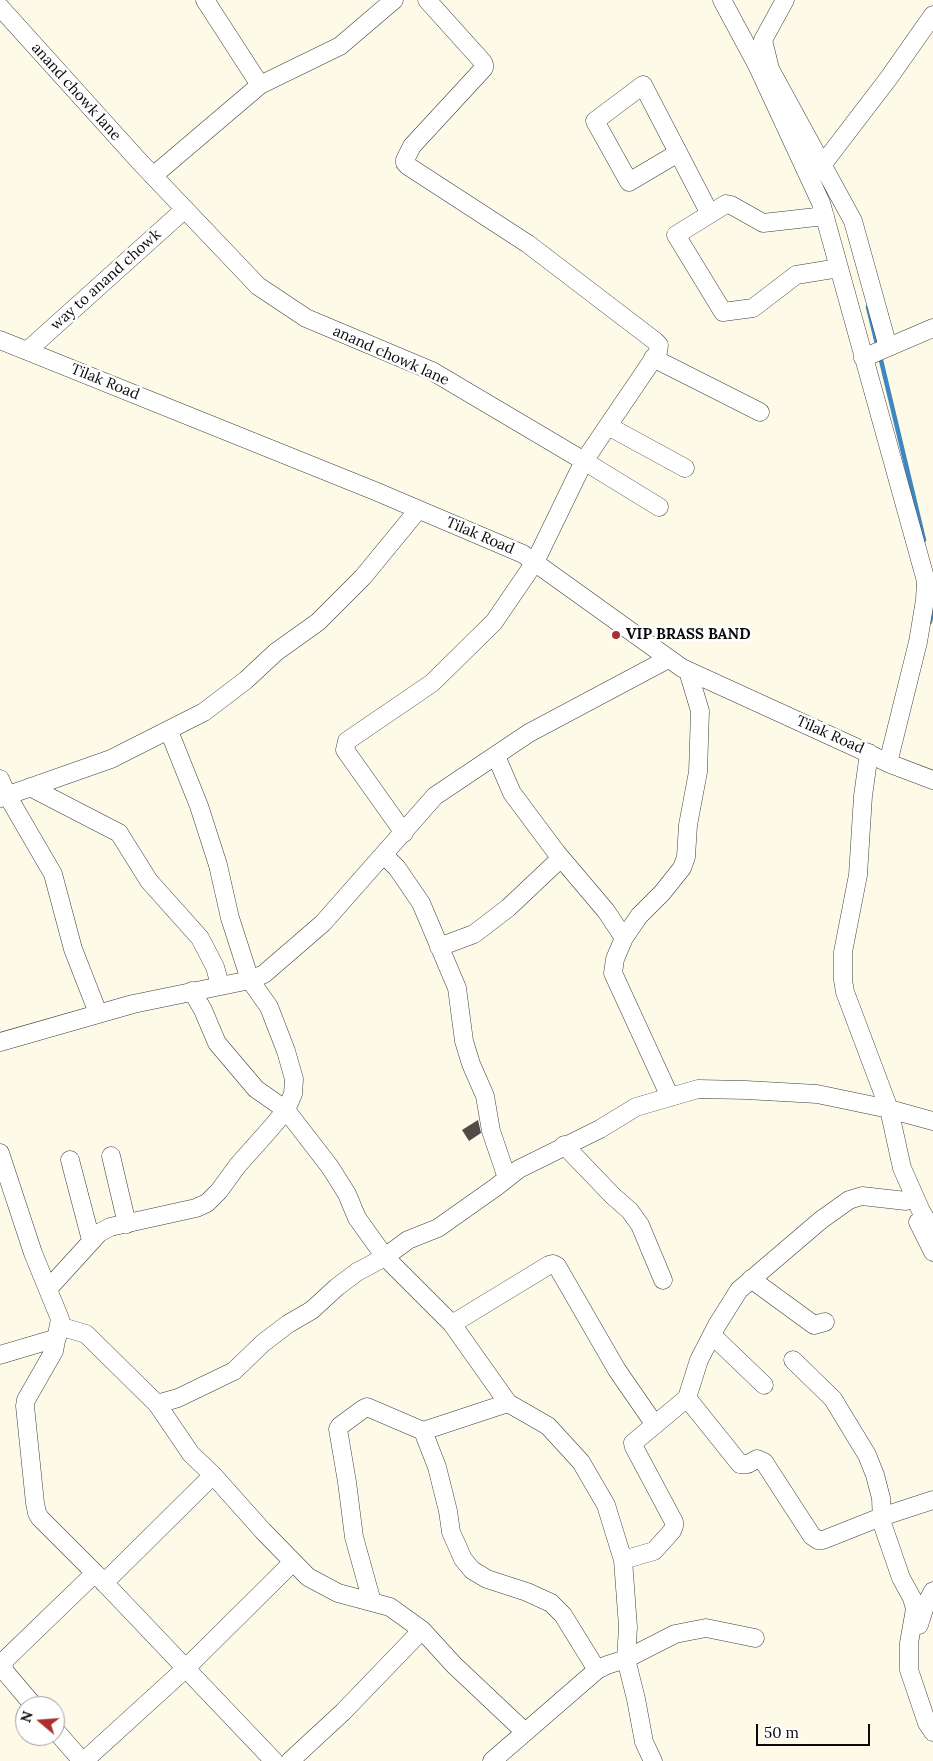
<!DOCTYPE html>
<style>
body{margin:0}
#map{position:relative;width:933px;height:1761px;overflow:hidden;background:#fdfae8;font-family:Lora,serif}
canvas{display:block}
.north{position:absolute;left:15px;top:1696px;width:50px;height:50px;box-sizing:border-box;background:#fff;border:1px solid #9d9d9d;border-radius:50%;rotate:288deg;font-size:14px;font-weight:700;line-height:20px;text-align:center;color:#0a0a0a}
.north::after{content:'';display:block;margin:auto;width:18px;height:22px;background:#ac2f2f;clip-path:polygon(50% 0,100% 100%,50% 72%,0 100%)}
.scale{position:absolute;left:756px;top:1724px;width:114px;height:22px;box-sizing:border-box;border:2px solid #0a0a0a;border-top:0;padding-left:6px;font-size:15px;line-height:18px;white-space:nowrap;color:#0a0a0a;-webkit-text-stroke:4px #fff;paint-order:stroke}
</style>
<div id="map">
<canvas width="933" height="1761"></canvas>
<div class="north">N</div>
<div class="scale">50 m</div>
</div>
<script>
const ctx = document.querySelector('canvas').getContext('2d');
ctx.lineJoin = 'round';
const shape = rows => new Path2D(rows.map(r => 'M' + r).join(''));
function trace(path, color, width, dash) { ctx.strokeStyle = color; ctx.lineWidth = width; ctx.lineCap = dash ? 'butt' : 'round'; ctx.setLineDash(dash || []); ctx.stroke(path); }
function fillPath(path, color) { ctx.fillStyle = color; ctx.fill(path, 'evenodd'); }
function write(font, color, halo, rows, align = 'center') {
  ctx.font = font + ' Lora,serif'; ctx.lineWidth = 5; ctx.setLineDash([]); ctx.textBaseline = 'middle'; ctx.strokeStyle = halo; ctx.fillStyle = color; for (const [text, x, y, turn = 0] of rows) {
    ctx.save(); ctx.translate(x, y); ctx.rotate((+turn || 0) * Math.PI / 180); ctx.textAlign = isNaN(turn) ? turn : align; if (halo) ctx.strokeText(text, 0, 0); ctx.fillText(text, 0, 0); ctx.restore();
  }
}
trace(shape([
 [868,307,878,348],
 [880,356,924,540],
 [930,622,933,608]
]), '#3f87c0', 4.5);
fillPath(shape([
 [478,1120,481,1133,469,1141,462,1130]
]), '#514b47');
const minor = shape([
 [427,0,482,61,484,64,484,68,412,146,405,160,405,163,408,166,528,244,655,341,659,345,658,352,584,461,659,507],
 [722,0,757,65,821,203,926,581,925,600,918,642,888,763],
 [785,0,763,40,770,69,853,221,888,347],
 [0,7,139,161,258,286,306,318,432,371,584,461,535,562,494,622,432,683,347,741,345,750,404,833],
 [260,85,340,46,394,0],
 [678,153,629,182,595,121,643,85,710,214],
 [816,173,888,79,933,15],
 [153,176,260,85,205,0],
 [825,216,763,223,731,205,726,204,676,235,723,312,753,308,796,275,839,268],
 [0,340,375,491,523,554,682,668,857,748,888,763,933,780],
 [27,351,185,209],
 [653,358,760,412],
 [863,358,933,328],
 [608,426,685,468],
 [869,753,863,796,858,875,843,952,843,980,845,992,889,1109,902,1168,921,1211,933,1231],
 [496,756,512,793,556,852,606,911,624,938],
 [0,779,7,795,53,874,73,949,98,1013],
 [30,787,119,833,149,881,200,938,215,967,220,985],
 [0,798,111,759,204,712,246,680,276,652,318,622,363,577,418,510],
 [384,855,397,868,421,903,457,988,464,1041,471,1064,485,1096,491,1131,507,1178],
 [439,947,474,934,508,908,561,858],
 [192,991,203,1010,217,1043,256,1089,286,1110,330,1167,347,1194,357,1218,385,1257,452,1324,508,1403,548,1426,581,1462,606,1505,623,1560,628,1627,626,1659,675,1634,706,1628,755,1638],
 [0,1042,133,1004,250,980,264,974,323,923,435,796,529,733,668,659],
 [670,1097,613,973,615,959,624,938,639,916,662,893,682,868,686,857,688,825,698,772,700,711,688,671],
 [564,1145,613,1196,630,1211,640,1225,663,1280],
 [0,1153,33,1253,60,1319,54,1351,26,1400,25,1406,35,1503,37,1513,40,1518,95,1573,274,1761],
 [111,1156,127,1224],
 [70,1160,91,1240],
 [918,1222,933,1252],
 [751,1279,814,1325,825,1322],
 [48,1289,99,1233,110,1227,196,1208,207,1203,219,1191,238,1165,271,1128,286,1110,293,1094,294,1079,286,1051,269,1007,250,980,230,918,218,865,199,806,169,731],
 [452,1324,549,1265,553,1264,557,1266,617,1370,655,1425],
 [59,1326,86,1334,157,1404,191,1454,213,1475,263,1531,308,1577,338,1593,390,1607,422,1630,454,1665,525,1732],
 [712,1335,764,1385],
 [0,1355,57,1338],
 [793,1360,833,1399,867,1455,875,1475,881,1498,882,1523,901,1578,912,1598,915,1609,909,1643,909,1670,927,1723,933,1732],
 [687,1398,740,1464,748,1464,757,1459,764,1462,812,1536,818,1540,823,1540,881,1517,933,1500],
 [508,1403,423,1431,437,1467,448,1511,451,1532,463,1559,472,1570,487,1579,527,1592,551,1603,563,1615,597,1670],
 [157,1404,178,1398,234,1371,263,1343,288,1324,312,1310,337,1287,357,1272,385,1257,408,1240,438,1228,496,1187,519,1169,600,1129,636,1107,698,1089,746,1090,817,1094,889,1109,933,1121],
 [623,1560,654,1551,672,1531,674,1526,674,1522,634,1447,633,1443,687,1398,699,1360,717,1325,739,1290,821,1220,849,1200,862,1196,906,1201],
 [104,1583,213,1475],
 [372,1602,354,1537,347,1482,338,1429,340,1426,363,1409,367,1407,423,1431],
 [919,1625,925,1606,933,1591],
 [34,1706,6,1673,3,1668,4,1663,6,1659,95,1573],
 [55,1730,82,1761],
 [84,1761,185,1669,293,1562],
 [290,1761,343,1712,422,1630],
 [492,1761,597,1670,607,1665,626,1659,636,1699,644,1742,653,1761]
]);
trace(minor, '#3d3d3d', 19);
trace(minor, '#fff', 18);
for (const [x, y, r, color] of [
 [616,635,5,"#ac2f2f"]
]) { const dot = new Path2D(); dot.arc(x, y, r, 0, 2 * Math.PI); ctx.fillStyle = color; ctx.fill(dot); trace(dot, '#fff', 2); }
write('15px', '#0a0a0a', '#fff', [
 ["anand chowk lane",76,92,48],
 ["way to anand chowk",106,280,-42],
 ["anand chowk lane",391,356,24],
 ["Tilak Road",105,382,22],
 ["Tilak Road",480,536,23],
 ["Tilak Road",830,735,24]
]);
write('bold 15px', '#0a0a0a', '#fff', [
 ["VIP BRASS BAND",626,635]
], 'left');
</script>
